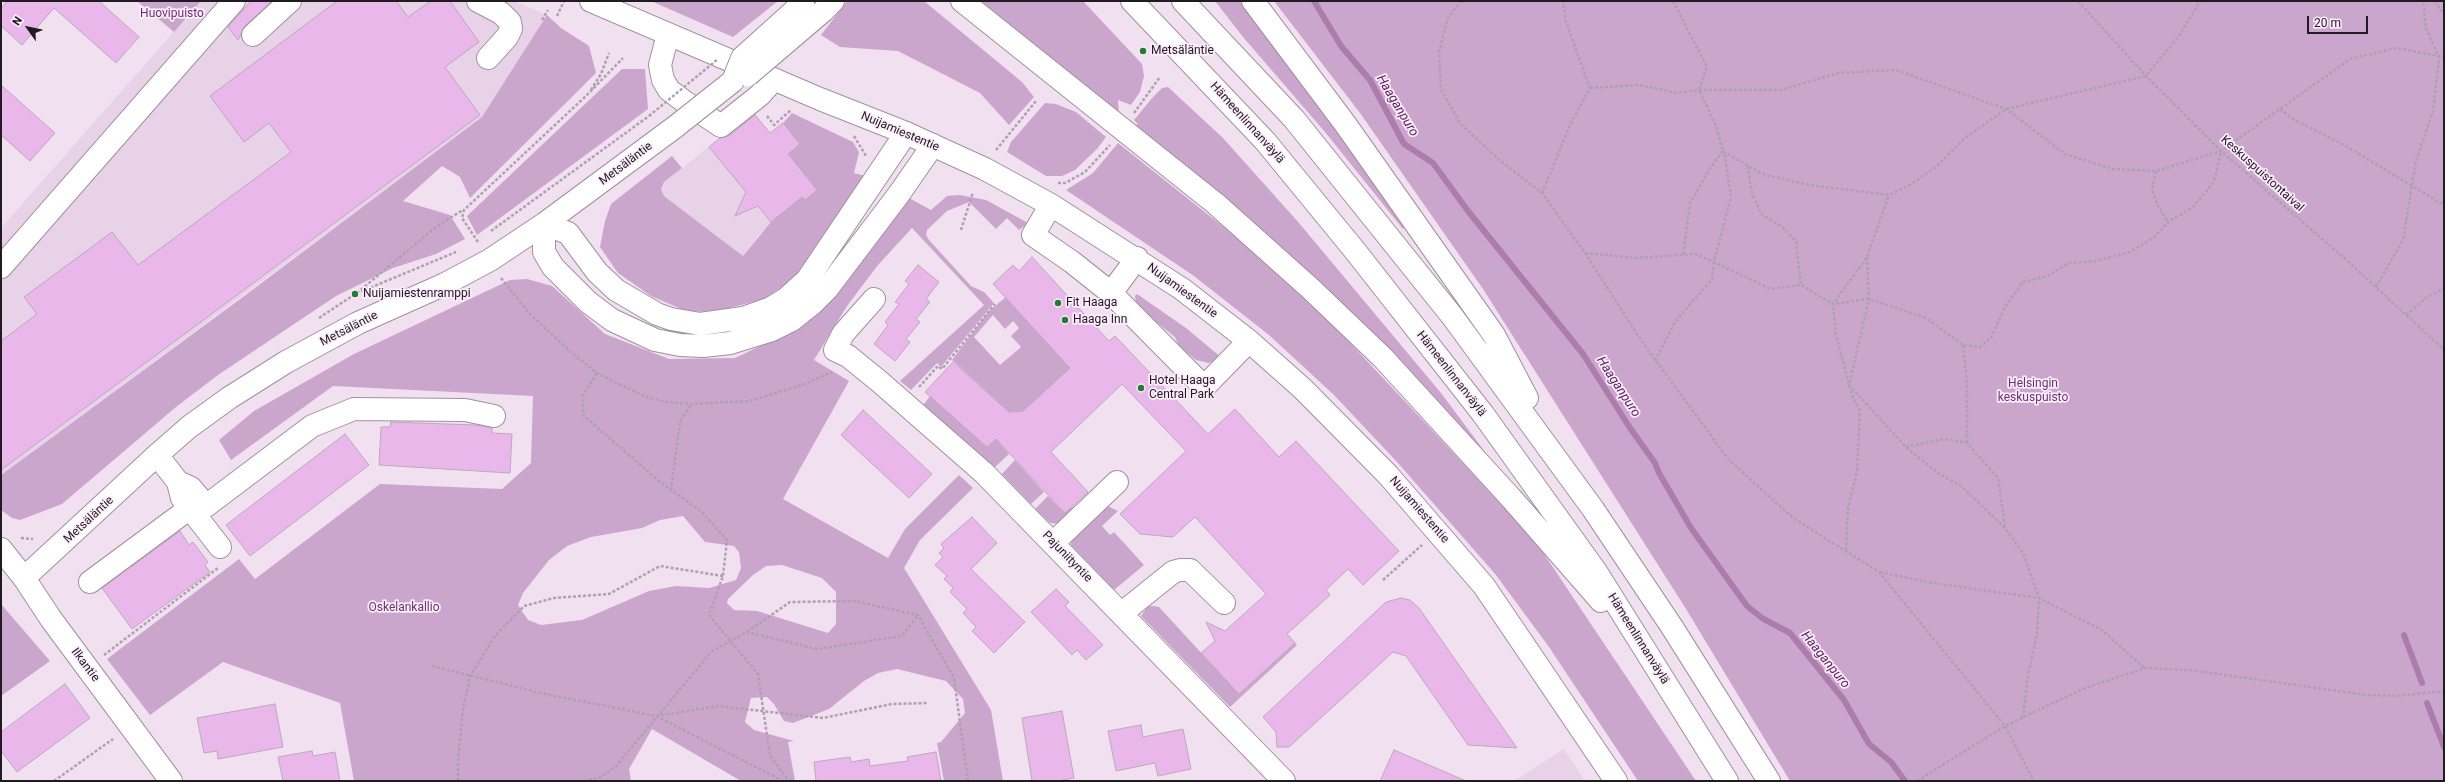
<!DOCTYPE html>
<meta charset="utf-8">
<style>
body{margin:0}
#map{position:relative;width:2445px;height:782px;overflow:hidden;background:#f0e0f0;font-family:Roboto,sans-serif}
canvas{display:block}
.frame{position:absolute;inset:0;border:2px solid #201b20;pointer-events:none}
.north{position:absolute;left:8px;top:8px;width:40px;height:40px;-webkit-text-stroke:3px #fdedfd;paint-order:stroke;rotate:303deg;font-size:11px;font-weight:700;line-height:16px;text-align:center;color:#201b20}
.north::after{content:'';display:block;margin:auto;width:14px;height:18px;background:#201b20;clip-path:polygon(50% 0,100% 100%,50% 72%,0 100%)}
.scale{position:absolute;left:2307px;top:16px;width:61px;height:18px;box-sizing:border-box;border:2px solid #201b20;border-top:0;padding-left:5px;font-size:12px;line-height:14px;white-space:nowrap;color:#201b20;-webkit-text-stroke:3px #fdedfd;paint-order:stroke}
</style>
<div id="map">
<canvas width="2445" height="782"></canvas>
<div class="frame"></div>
<div class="north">N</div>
<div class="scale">20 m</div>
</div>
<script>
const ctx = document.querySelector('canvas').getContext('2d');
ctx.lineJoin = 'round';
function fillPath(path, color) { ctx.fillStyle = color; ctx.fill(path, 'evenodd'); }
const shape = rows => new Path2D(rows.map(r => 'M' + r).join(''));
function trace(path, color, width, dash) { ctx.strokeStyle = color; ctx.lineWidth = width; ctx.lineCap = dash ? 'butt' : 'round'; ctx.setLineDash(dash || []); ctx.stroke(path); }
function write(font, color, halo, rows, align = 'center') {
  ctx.font = font + ' Roboto,sans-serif'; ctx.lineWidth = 3.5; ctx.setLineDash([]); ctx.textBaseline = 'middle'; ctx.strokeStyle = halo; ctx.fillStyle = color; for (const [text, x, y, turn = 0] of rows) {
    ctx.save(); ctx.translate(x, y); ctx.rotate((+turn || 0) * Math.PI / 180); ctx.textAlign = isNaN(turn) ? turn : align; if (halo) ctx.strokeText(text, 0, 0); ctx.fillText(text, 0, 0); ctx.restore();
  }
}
fillPath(shape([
 [201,1,514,1,547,15,483,117,1,475,1,228],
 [750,108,772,136,776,133,774,130,783,123,800,144,791,151,784,149,817,190,805,200,803,197,759,235,743,256,664,196,661,189,664,182,728,132],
 [1564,749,1585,781,1514,781]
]), '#e8d2e8');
fillPath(shape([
 [137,1,201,1,174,32],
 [651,1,778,1,733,37],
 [847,1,924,1,1022,82,1034,97,1009,125,980,93,898,51,840,47,821,35],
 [981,1,1083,1,1142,64,1144,76,1140,92,1131,105,1118,100,1119,114],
 [1215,1,1240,1,1407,226,1403,229,1325,132,1243,37],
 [1274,1,2444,1,2444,781,1790,781,1686,609,1483,289,1360,113],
 [547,15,561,28,589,46,596,73,470,198,460,177,442,166,403,201,450,215,465,239,436,254,393,268,336,296,218,375,176,407,62,504,20,520,12,518,1,510,1,475,247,294,482,117],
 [622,69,645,69,648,109,477,235,467,216],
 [1168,87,1223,138,1299,223,1441,393,1494,464,1211,188,1173,155,1133,126,1138,124,1134,120,1153,97,1162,88],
 [1045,103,1056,104,1076,112,1106,137,1097,149,1075,170,1062,176,1046,176,1007,152,1011,142],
 [792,113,853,142,859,152,854,173,865,176,797,277,764,299,714,312,686,311,651,296,618,273,600,247,605,221,611,204,672,156,682,168,664,182,661,189,664,196,743,256,771,222,802,197,805,200,817,190,784,149,792,151,800,144,783,123],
 [1118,143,1265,260,1338,330,1504,507,1538,545,1696,781,1638,781,1549,647,1496,575,1398,463,1334,395,1269,335,1194,276,1066,190,1093,173],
 [960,195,986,200,1028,223,1019,230,1007,218,996,229,969,202,947,211,927,230,926,235,929,240,971,286,984,292,994,303,941,367,937,363,911,390,900,381,984,305,912,228,878,265,847,306,814,360,849,381,783,499,888,558,905,529,959,475,973,488,920,540,904,568,991,710,1003,781,944,781,937,743,941,742,965,713,963,699,946,681,897,669,878,673,864,681,829,709,793,723,784,721,774,704,767,697,751,698,745,722,754,730,794,741,788,742,795,781,741,781,652,729,629,769,631,781,354,781,340,703,223,662,150,715,107,659,239,559,255,579,380,484,502,489,531,463,533,396,333,386,231,460,219,440,254,411,354,354,510,280,527,279,552,286,605,334,669,359,735,358,798,328,909,198,931,210,947,196],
 [683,516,705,542,734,546,739,552,741,568,736,580,709,588,676,586,649,591,582,620,541,625,528,620,518,605,523,593,549,560,567,546,591,537,642,528,660,520],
 [782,565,822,578,836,592,836,624,828,633,757,611,734,610,727,603,728,599,753,575,766,566],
 [1137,294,1186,328,1222,358,1209,363,1196,360,1179,346,1175,337,1144,312,1136,303,1135,296],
 [1006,297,1074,372,1023,411,1009,412,952,360,989,311],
 [993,315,1005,329,1013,321,1019,328,1011,336,1021,347,1000,365,974,337],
 [930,396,987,447,996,439,1009,454,994,468,922,407],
 [1015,460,1044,492,1031,504,1002,474],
 [1048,496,1065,513,1072,507,1077,512,1062,524,1050,523,1035,509],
 [1108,506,1118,511,1102,526,1110,535,1114,532,1144,565,1114,590,1071,545,1072,537,1101,508],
 [1,604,50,661,1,696],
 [1151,606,1159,607,1239,694,1295,643,1297,645,1230,707,1141,616,1147,607]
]), '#cba6cc');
trace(shape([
 [1314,1,1341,46,1370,80,1404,144,1433,163,1468,211,1583,354,1630,428,1655,463,1659,473,1691,528,1747,606,1762,618,1790,633,1844,700,1869,744,1891,762,1905,781],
 [2404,635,2422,683],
 [2427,703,2444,747]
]), '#ac7cad', 6);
const building = shape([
 [7,1,99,1,139,37,116,63,54,8,22,45,1,26,1,8,7,1],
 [251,1,272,1,245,26,238,40,228,27,251,1],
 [337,1,396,1,408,17,431,1,450,1,479,42,445,67,480,115,1,470,1,341,37,314,24,297,112,232,138,265,291,152,269,123,244,142,210,96,337,1],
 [1,85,55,133,30,161,1,135,1,85],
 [755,115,770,133,783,123,800,144,788,154,817,190,805,200,802,197,771,222,758,206,735,216,746,192,709,147,720,138,729,136,755,115],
 [1032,257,1109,341,1115,336,1208,434,1235,409,1279,457,1296,441,1399,551,1363,585,1348,569,1326,590,1330,595,1287,634,1295,643,1239,694,1201,653,1215,641,1206,622,1225,631,1266,594,1195,517,1173,537,1140,534,1120,514,1186,451,1122,384,1051,452,1088,492,1065,513,996,439,987,447,925,392,953,362,1009,412,1023,411,1070,368,993,284,1013,265,1019,271,1032,257],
 [918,265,939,282,926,299,930,302,916,319,920,322,906,339,910,342,895,361,874,344,888,325,885,322,899,304,895,302,909,284,905,281,918,265],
 [863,410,932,474,909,498,841,435,863,410],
 [391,422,476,425,492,428,492,433,512,434,510,473,379,465,381,427,390,427,391,422],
 [345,434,369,465,250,556,226,525,345,434],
 [972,517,997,543,971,569,1025,622,994,653,972,631,976,627,963,613,967,609,950,592,953,588,944,579,947,576,935,565,943,557,939,553,944,548,941,544,972,517],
 [180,531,189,545,193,542,208,562,205,565,210,572,132,629,102,588,180,531],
 [1056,589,1069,602,1065,606,1103,645,1086,660,1077,650,1072,655,1031,612,1056,589],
 [1401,598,1410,600,1419,608,1517,748,1468,745,1406,656,1393,652,1289,747,1277,747,1276,732,1263,717,1386,602,1401,598],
 [65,684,90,718,17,772,1,751,1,732,65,684],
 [275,704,283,747,218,759,217,751,204,753,197,718,275,704],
 [1062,711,1074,778,1058,781,1032,781,1022,718,1062,711],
 [1141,725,1143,737,1183,729,1191,769,1158,776,1155,763,1116,771,1108,731,1141,725],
 [1394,750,1466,781,1380,781,1394,750],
 [312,751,313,756,335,752,340,781,283,781,278,757,312,751],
 [936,752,941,781,816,781,814,762,850,757,851,762,869,759,870,766,908,761,907,757,936,752]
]);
fillPath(building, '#eab7eb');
trace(building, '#b9aaba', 1);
const minor = shape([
 [478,1,501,13,510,22,511,29,507,37,488,58],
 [591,1,820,99,906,133,985,169,1051,205,1182,289,1249,341,1303,389,1388,475,1484,586,1616,781],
 [668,34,660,65,663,80,669,90,685,102,721,126,760,95,774,79],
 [253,35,290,1],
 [1051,205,1033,235,1072,262,1111,293,1204,387,1249,341],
 [1,267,234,1],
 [1111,293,1137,258],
 [874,299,843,334,835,350,848,356,880,382,984,473,1284,781],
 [157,455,178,482,182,498,220,547],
 [178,482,191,488,206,506,312,426,354,409,465,410,494,416],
 [1053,543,1117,482],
 [24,578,51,619,171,781],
 [90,582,190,508],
 [1122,613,1173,572,1180,570,1190,570,1224,603]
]);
const major = shape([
 [823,11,833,1],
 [544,224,544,252,553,267,588,302,612,320,655,340,680,345,703,346,730,343,772,330,792,320,812,304,827,289,899,194,933,145],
 [544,224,568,233,597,272,616,290,657,314,671,319,700,324,743,318,771,308,786,299,807,280,906,133],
 [1,549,24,578,157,455,189,427,229,398,286,362,358,323,445,284,490,260,544,224,675,127]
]);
const highway = shape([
 [962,1,1216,204,1311,289,1383,358,1511,498,1601,601],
 [1132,1,1265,141,1356,252,1483,414,1597,573,1727,781],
 [1183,1,1294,119,1452,316,1593,509,1672,627,1769,781],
 [1253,1,1346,125,1494,335,1527,398]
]);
trace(minor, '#a091a0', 24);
trace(major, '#a091a0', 24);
trace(highway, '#a091a0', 24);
trace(shape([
 [1462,1,1448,17,1439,52,1441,89,1459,122,1497,158,1542,193,1585,253,1643,343,1729,460,1793,518,1879,572,2005,726,2034,781],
 [1673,1,1707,67,1699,90,1716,126,1723,151,1762,174,1809,185,1889,195,1908,186,1936,167,1965,138,2006,109,2146,76,2179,36,2200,1],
 [2078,1,2146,76,2221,151,2352,265,2444,350],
 [2435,1,2444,15],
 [557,16,564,1],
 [542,20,548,10],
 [1590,88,1639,85,1677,93,1699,90,1781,90,1838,73,1896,70,2006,109,2065,154,2113,169,2156,171,2221,151,2350,59,2396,48,2444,57],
 [591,90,601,74,609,53],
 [2280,109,2295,120,2344,145,2444,205],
 [1134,113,1160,77],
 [767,116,774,125,791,110],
 [854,136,866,156],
 [996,150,1036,101],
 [1748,166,1751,190,1761,214,1781,226,1796,241,1801,285],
 [2156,171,2152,189,2158,206,2168,222],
 [1058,183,1065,183,1085,172,1110,145],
 [1542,193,1570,125,1590,88,1566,22,1563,1],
 [961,230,973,192],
 [491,231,649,116],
 [478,242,462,218,464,210,586,96,623,58],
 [1585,253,1634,258,1696,254,1771,289,1801,285,1833,304,1869,299,1926,318,1963,345,1980,347,1991,338,2005,307,2023,282,2047,276,2069,263,2095,261,2130,252,2156,236,2168,222,2193,207,2214,182,2221,151],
 [1683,254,1690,203,1711,167,1723,151],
 [1867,257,1869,299,1849,385,1906,447,1939,474,1961,486,2005,528,2023,553,2039,598,2037,634,2028,675,2023,717],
 [501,278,528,312,573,354,597,373,646,397,667,402,691,404,749,401,802,385,832,372],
 [2376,287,2403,240,2416,161,2433,111,2439,58,2426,28,2423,1],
 [357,293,437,226,463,210],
 [2406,315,2426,298,2444,288],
 [319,318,355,294,456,252],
 [1963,345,1967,384,1967,443],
 [1655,361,1675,322,1712,279,1714,262,1731,197,1724,151],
 [597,373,583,395,583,415,660,482,702,512,727,540,723,576,709,615,758,674,770,756,789,781],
 [919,387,938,366,942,369,995,304],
 [1906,447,1944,439,1967,443,1998,478,2005,527],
 [671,490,680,422,691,404],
 [21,538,33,539],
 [1846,550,1848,508,1857,471,1860,411,1852,396,1836,335,1833,304,1867,257,1889,195],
 [1880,572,1933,583,2039,598,2102,630,2144,668],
 [1383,580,1422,545],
 [747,632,790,602,854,601,918,615,954,678,968,781],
 [104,655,218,568],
 [432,666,545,694,656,716,718,706,823,718,892,704,927,703],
 [656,716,783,781],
 [54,781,113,739],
 [458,781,458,759,463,709,470,676,495,636,524,606,554,598,609,594,660,566,723,576],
 [584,781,599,778,615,767,712,651,747,632,817,649,902,636,918,615],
 [1917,781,2005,726,2085,688,2145,668,2190,670,2366,695,2397,696,2444,691]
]), '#aea1ae', 2.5, [3, 2]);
trace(minor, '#fff', 22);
trace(major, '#fff', 22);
trace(highway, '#fff', 22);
const majorBridge = shape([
 [748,75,823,11],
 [675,127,733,81,742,58,803,3]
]);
trace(majorBridge, '#a091a0', 24, []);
trace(shape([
 [649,116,718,59]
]), '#aea1ae', 2.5, [3, 2]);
trace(majorBridge, '#fff', 22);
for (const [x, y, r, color] of [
 [1143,51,4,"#1f7e30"],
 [355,294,4,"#1f7e30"],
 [1058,303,4,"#1f7e30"],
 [1065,320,4,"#1f7e30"],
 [1141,388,4,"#1f7e30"]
]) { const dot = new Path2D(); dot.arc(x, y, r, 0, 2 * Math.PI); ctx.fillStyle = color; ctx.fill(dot); trace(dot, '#fdedfd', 1.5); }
write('12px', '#6d3170', '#fdedfd', [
 ["Huovipuisto",172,14],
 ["Helsingin",2033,384],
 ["keskuspuisto",2033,398],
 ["Oskelankallio",404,608]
]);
write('12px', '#201b20', '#fdedfd', [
 ["Metsäläntie",1151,51],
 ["Nuijamiestenramppi",363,294],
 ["Fit Haaga",1066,303],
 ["Haaga Inn",1073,320],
 ["Hotel Haaga",1149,381],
 ["Central Park",1149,395]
], 'left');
write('12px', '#201b20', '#fdedfd', [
 ["Hämeenlinnanväylä",1247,123,48],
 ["Nuijamiestentie",900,132,23],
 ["Metsäläntie",626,164,-37],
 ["Keskuspuistontaival",2262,174,42],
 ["Nuijamiestentie",1182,291,36],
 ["Metsäläntie",349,329,-27],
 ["Hämeenlinnanväylä",1451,374,52],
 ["Nuijamiestentie",1419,510,49],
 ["Metsäläntie",89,520,-43],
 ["Pajuniityntie",1067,557,46],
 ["Hämeenlinnanväylä",1638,639,58],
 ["Ilkantie",85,665,53]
]);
write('italic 13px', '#5b205e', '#fdedfd', [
 ["Haaganpuro",1397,106,59],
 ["Haaganpuro",1618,387,57],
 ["Haaganpuro",1825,660,51]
]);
</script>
